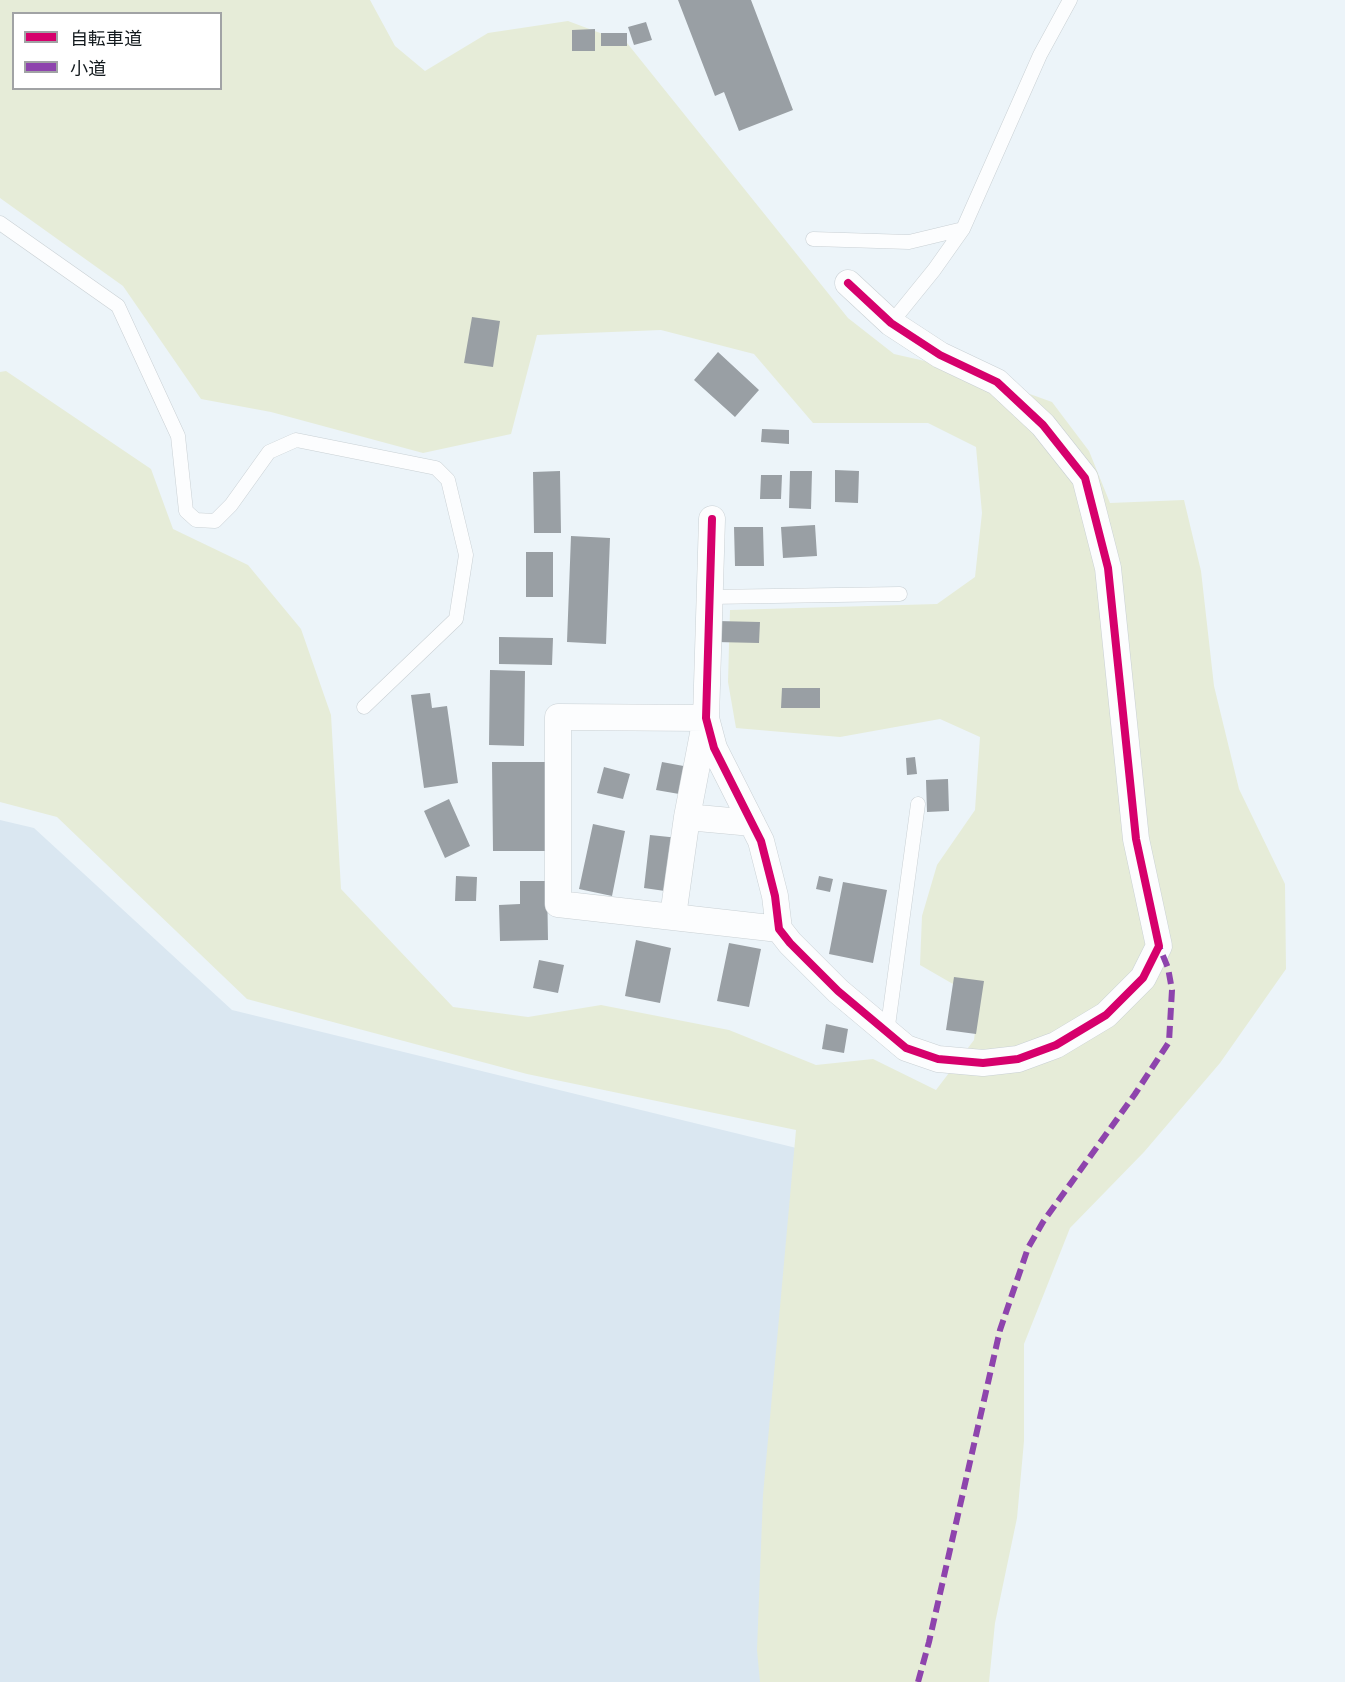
<!DOCTYPE html>
<meta charset="utf-8">
<style>
body{margin:0}
#map{position:relative;width:1345px;height:1682px;overflow:hidden;background:#ecf4f9;font-family:"PT Sans Narrow","Noto Sans JP",sans-serif}
canvas{display:block}
.legend{position:absolute;left:12px;top:12px;width:210px;height:78px;box-sizing:border-box;background:#fff;border:2px solid #a1a3a5;margin:0;padding:8px 10px;list-style:none;font-size:18px;color:#131a1e}
.legend li{display:flex;align-items:center;gap:12px;height:30px}
.legend b{width:30px;border:2px solid #a1a3a5}
</style>
<div id="map">
<canvas width="1345" height="1682"></canvas>
<ul class="legend">
<li><b style="height:8px;background:#d6006c"></b>自転車道</li>
<li><b style="height:8px;background:#8e44ad"></b>小道</li>
</ul>
</div>
<script>
const ctx = document.querySelector('canvas').getContext('2d');
ctx.lineJoin = 'round';
function fillPath(path, color) { ctx.fillStyle = color; ctx.fill(path, 'evenodd'); }
const shape = rows => new Path2D(rows.map(r => 'M' + r).join(''));
function trace(path, color, width, dash) { ctx.strokeStyle = color; ctx.lineWidth = width; ctx.lineCap = dash ? 'butt' : 'round'; ctx.setLineDash(dash || []); ctx.stroke(path); }
fillPath(shape([
 [0,820,34,828,232,1010,825,1155,812,1682,0,1682]
]), '#dae7f1');
fillPath(shape([
 [0,0,370,0,395,46,425,71,488,33,568,21,627,43,848,318,894,354,960,369,1052,402,1089,451,1110,503,1184,500,1201,571,1214,686,1239,789,1285,884,1286,969,1220,1063,1144,1152,1070,1228,1024,1344,1024,1441,1017,1518,995,1623,989,1682,760,1682,757,1650,763,1495,796,1130,527,1074,247,999,57,817,0,802,0,372,6,371,151,469,173,529,248,565,301,629,331,715,341,889,453,1007,528,1017,601,1005,729,1030,816,1065,873,1059,936,1090,974,1040,979,999,920,965,922,916,937,865,975,810,980,737,940,719,840,737,736,728,728,682,730,610,937,604,975,577,982,513,976,447,928,423,813,423,754,354,661,330,537,335,511,434,423,453,271,412,201,399,123,286,0,198],
 [14,14,220,14,220,88,14,88]
]), '#e6ecd8');
fillPath(shape([
 [678,0,751,0,793,110,739,131,724,92,715,96],
 [646,22,652,40,634,45,628,27],
 [595,29,595,51,572,51,572,30],
 [601,33,627,33,627,46,601,46],
 [472,317,500,321,493,367,464,363],
 [718,352,759,390,735,417,694,380],
 [762,429,789,430,789,444,761,442],
 [835,470,859,471,858,503,835,502],
 [560,471,561,533,534,533,533,472],
 [790,471,812,471,811,509,789,508],
 [761,475,782,475,781,499,760,499],
 [815,525,817,556,783,558,781,527],
 [734,527,763,527,764,566,735,566],
 [571,536,610,538,606,644,567,642],
 [526,552,553,552,553,597,526,597],
 [717,621,760,622,759,643,716,642],
 [499,637,553,638,552,665,499,664],
 [490,670,525,671,524,746,489,745],
 [782,688,820,688,820,708,781,708],
 [430,693,432,708,447,706,458,783,424,788,411,695],
 [915,757,917,774,907,775,906,758],
 [492,762,546,762,546,851,493,851],
 [662,762,689,767,685,795,656,790],
 [604,767,630,774,623,799,597,793],
 [948,779,949,811,927,812,926,780],
 [449,799,470,846,445,858,424,811],
 [593,824,625,831,612,896,579,889],
 [650,835,679,838,672,892,644,888],
 [456,876,477,877,476,901,455,901],
 [819,876,833,879,830,892,816,889],
 [520,881,547,881,548,940,500,941,499,905,520,904],
 [843,882,887,890,873,963,829,954],
 [636,940,671,948,660,1003,625,996],
 [729,943,761,949,749,1007,717,1001],
 [539,960,564,965,558,993,533,988],
 [954,977,984,981,976,1034,946,1030],
 [826,1024,848,1029,844,1053,822,1049]
]), '#999fa4');
const lane = shape([
 [0,223,118,306,178,436,186,511,196,520,215,521,231,505,269,452,296,440,436,468,448,480,466,555,456,619,364,707],
 [813,239,909,242,963,229],
 [891,323,934,270,963,229,1040,55,1070,0],
 [710,597,900,594],
 [887,1033,918,804]
]);
const street = shape([
 [712,519,706,718,714,748,761,841,775,896,779,929,790,943,838,991,906,1048,938,1059,983,1063,1018,1059,1056,1045,1106,1015,1143,978,1159,946,1136,839,1108,568,1085,478,1043,425,997,382,940,355,891,323,848,283],
 [687,817,752,823],
 [673,916,687,817,706,718,558,717,558,904,779,929]
]);
trace(lane, '#c9d0d4', 15);
trace(street, '#c9d0d4', 27);
trace(lane, '#fcfdfe', 14);
trace(street, '#fcfdfe', 26);
trace(shape([
 [918,1682,929,1642,1000,1330,1028,1248,1043,1222,1135,1094,1169,1042,1172,990,1168,968,1159,946]
]), '#8e44ad', 6, [12, 6]);
trace(shape([
 [712,519,706,718,714,748,761,841,775,896,779,929,790,943,838,991,906,1048,938,1059,983,1063,1018,1059,1056,1045,1106,1015,1143,978,1159,946,1136,839,1108,568,1085,478,1043,425,997,382,940,355,891,323,848,283]
]), '#d6006c', 8);
</script>
